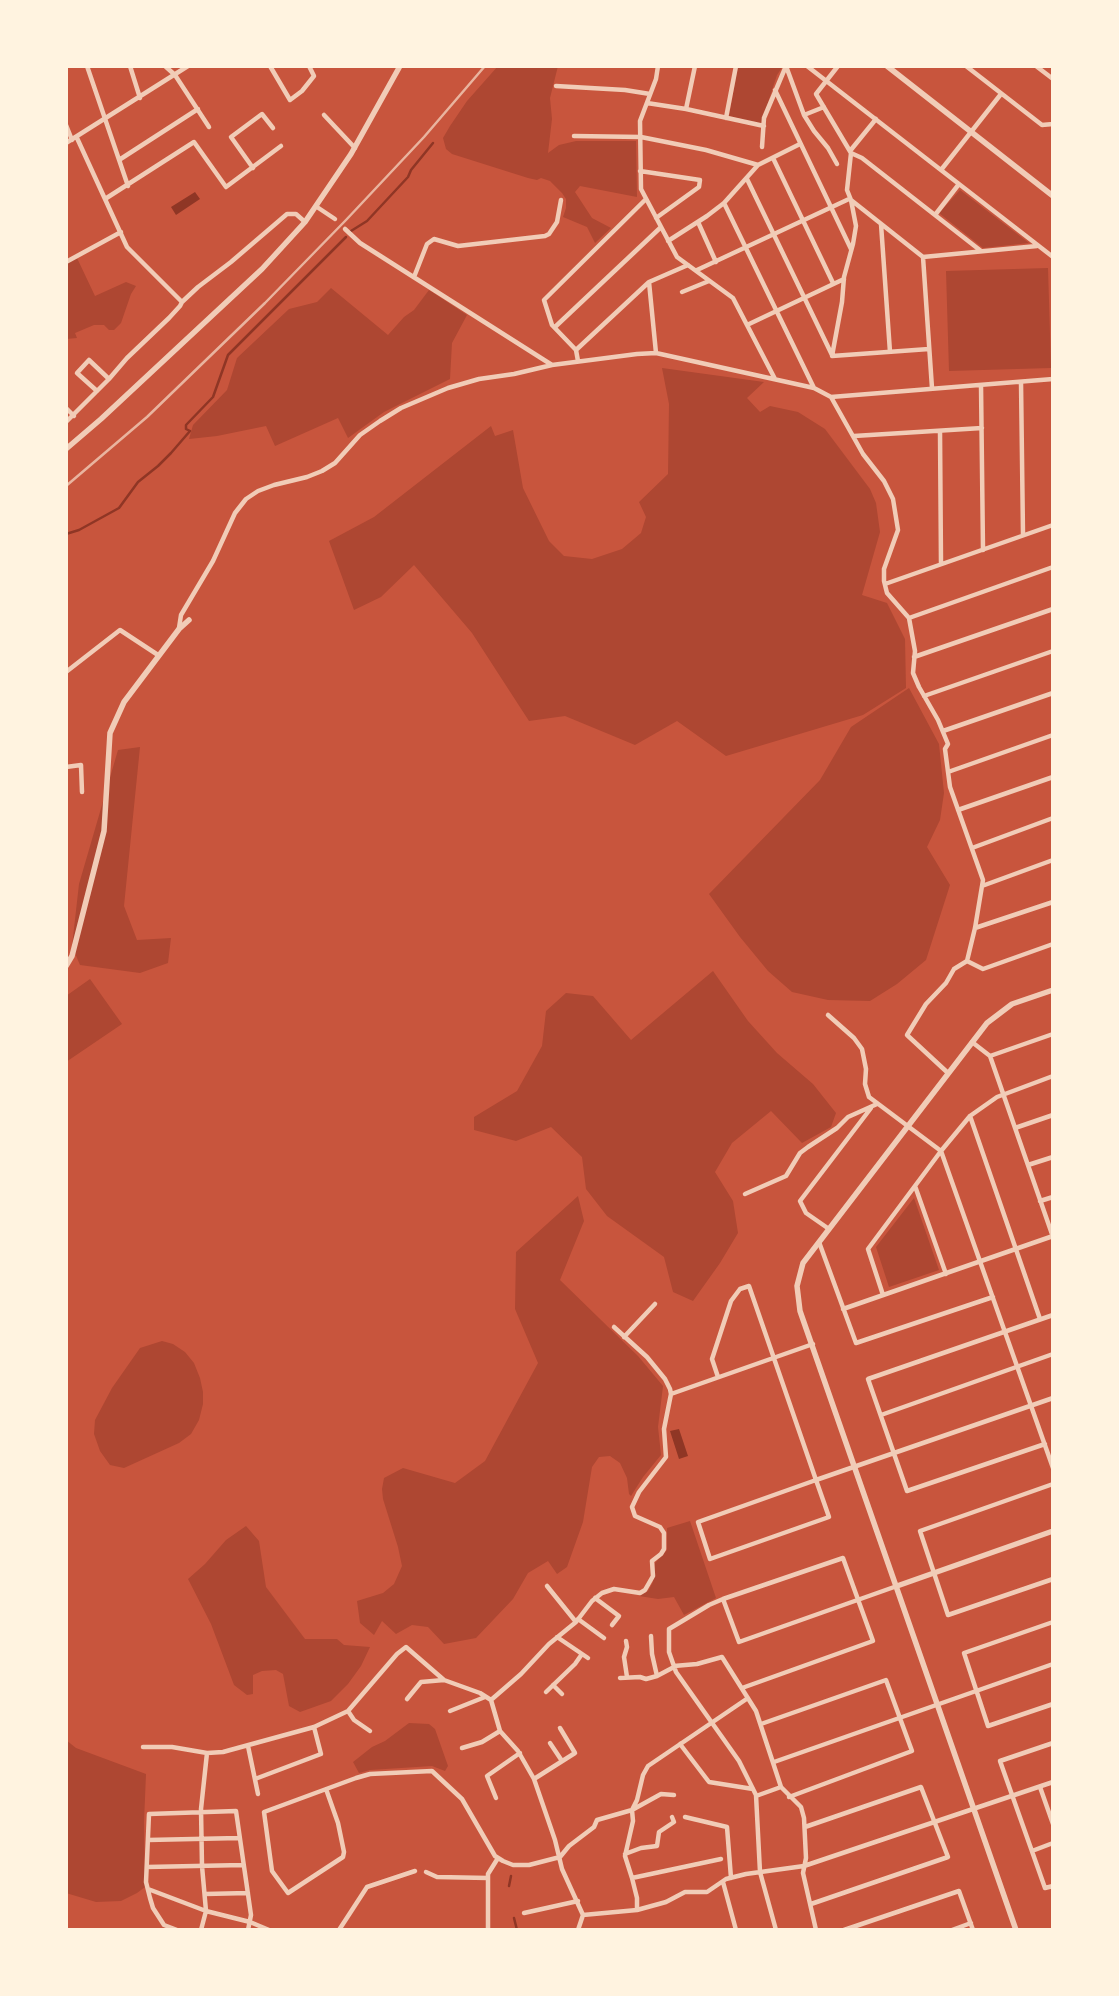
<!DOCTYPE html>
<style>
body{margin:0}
#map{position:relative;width:1119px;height:1996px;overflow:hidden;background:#c8553d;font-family:"Noto Sans",sans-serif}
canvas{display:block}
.frame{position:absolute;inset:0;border:68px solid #fff3e0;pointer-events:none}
</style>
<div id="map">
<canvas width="1119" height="1996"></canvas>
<div class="frame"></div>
</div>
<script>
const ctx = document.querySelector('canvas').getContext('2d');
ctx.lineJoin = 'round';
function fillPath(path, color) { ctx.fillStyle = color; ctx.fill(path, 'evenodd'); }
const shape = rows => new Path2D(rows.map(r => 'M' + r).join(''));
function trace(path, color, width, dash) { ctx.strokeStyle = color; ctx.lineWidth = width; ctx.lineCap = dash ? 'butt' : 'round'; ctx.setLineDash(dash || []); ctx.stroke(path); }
fillPath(shape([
 [498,66,558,66,550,98,552,119,548,153,559,145,576,141,636,141,637,197,580,186,575,192,592,218,611,228,595,243,587,227,563,217,566,208,566,199,562,193,550,181,541,178,537,180,528,178,452,154,446,149,443,138,450,126,467,101],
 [738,66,783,66,777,75,761,124,729,116],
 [960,190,1029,243,983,248,939,213],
 [77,258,95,296,126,282,136,286,131,294,121,323,114,330,109,330,104,325,94,325,75,333,77,338,66,339,66,264],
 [1048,268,1051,368,949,371,946,271],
 [331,288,388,335,404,317,414,310,429,290,467,315,452,343,450,379,384,412,348,438,338,418,275,446,266,426,217,436,189,439,193,425,227,390,237,358,289,309,317,302],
 [662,368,764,382,747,398,760,412,770,406,798,412,825,429,870,489,876,503,880,532,862,595,887,603,905,639,906,688,863,715,726,756,677,721,635,745,565,716,529,721,472,633,414,565,381,597,354,610,329,541,374,517,491,426,495,436,513,430,523,488,549,541,564,556,592,559,622,549,641,533,646,517,639,502,668,474,669,404],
 [909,688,939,744,944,793,940,820,927,847,950,885,926,960,897,984,870,1001,828,1000,792,992,768,971,740,937,709,894,820,780,851,727],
 [140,747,124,906,137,940,171,938,168,963,140,973,80,965,72,946,79,884,118,750],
 [713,971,748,1021,777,1053,813,1084,836,1113,831,1127,802,1143,771,1111,732,1143,715,1172,733,1201,738,1233,720,1263,693,1301,673,1292,664,1257,607,1216,586,1189,582,1157,551,1127,516,1141,474,1130,474,1117,517,1091,542,1046,546,1011,566,993,593,996,631,1040],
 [90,979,122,1024,66,1062,66,996],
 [578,1196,584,1221,560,1280,638,1356,663,1386,658,1427,661,1455,643,1477,631,1496,629,1494,627,1478,620,1463,610,1456,599,1457,592,1467,583,1522,567,1567,557,1574,548,1561,528,1573,513,1599,476,1638,444,1644,428,1627,412,1625,396,1634,382,1621,374,1635,360,1623,357,1601,383,1593,394,1584,402,1566,398,1547,383,1499,382,1489,384,1478,403,1468,455,1483,485,1461,538,1363,515,1309,516,1252],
 [914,1198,939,1270,889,1287,876,1247],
 [162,1341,173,1344,185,1352,194,1363,200,1378,203,1392,203,1404,199,1420,191,1434,179,1443,124,1468,110,1465,100,1451,94,1434,95,1420,112,1388,140,1348],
 [690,1521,716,1598,684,1615,674,1597,658,1599,639,1596,648,1591,653,1582,655,1563,667,1550,667,1528],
 [246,1526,259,1541,266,1587,305,1639,337,1639,344,1645,370,1647,361,1666,348,1684,331,1701,300,1712,289,1706,283,1674,276,1670,262,1671,253,1675,253,1694,247,1695,234,1685,211,1624,188,1579,205,1564,226,1540],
 [409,1723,429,1724,435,1729,448,1766,445,1771,432,1766,370,1770,359,1773,353,1762,372,1747,385,1741],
 [66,1740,76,1748,146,1774,144,1822,145,1887,137,1893,121,1901,96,1902,66,1893]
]), '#ae4732');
fillPath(shape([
 [195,192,200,199,176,215,171,207],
 [679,1429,688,1456,679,1459,670,1431]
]), '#8f3625');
trace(shape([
 [351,231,367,221,408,177,411,170,433,143],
 [66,534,79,530,119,508,138,482,158,466,171,453,190,431,186,429,186,425,213,397,228,355,346,237],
 [509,1886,511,1876],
 [514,1918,517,1930]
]), '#8f3625', 2.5);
trace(shape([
 [87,66,128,186],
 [130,66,140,98],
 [165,66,175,75,209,127],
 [270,66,290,100,302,91,314,76,309,66],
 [658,66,656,79,640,121,641,189,677,257,733,298,775,379],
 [786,66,804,115,814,131,828,148,837,164],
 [807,66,1053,257],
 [838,66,816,94,851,153,847,190,851,200,856,226,853,244,844,277,842,302,832,356,929,349],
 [966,66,1042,125,1053,124],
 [1036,66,1053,79],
 [556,86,625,90,650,94],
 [775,90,851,249],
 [647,103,686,109,764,126],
 [686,109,695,66],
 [324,115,355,148],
 [804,115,824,107],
 [726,118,736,66],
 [66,125,72,140],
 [574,136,641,137,706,150,758,165],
 [77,138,127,247,182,302],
 [66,143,188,66],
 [762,147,764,118,786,66],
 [850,151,876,119],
 [851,153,862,158,981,251],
 [773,158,833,283],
 [119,160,198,109],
 [253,168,231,137,262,114,273,128],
 [941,170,1001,94],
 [640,171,700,180,699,187,656,218],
 [747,179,832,355],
 [105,199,194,142,226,187,281,146],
 [851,200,923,257,1037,246],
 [724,203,814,388],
 [317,207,335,219],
 [935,215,959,184],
 [698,222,716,262],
 [881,224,890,352],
 [345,229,360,243,552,365],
 [668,241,707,216,724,203,758,165,800,144],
 [923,257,932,388],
 [66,262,121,232],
 [697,270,849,199],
 [414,277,427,244,434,239,458,246,545,236,549,234,557,222,561,200],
 [649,282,656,353],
 [682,292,709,281],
 [747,325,844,279],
 [555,327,660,228],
 [576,350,649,282,688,265],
 [578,361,576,350,552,325,544,300,646,199],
 [1021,382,1023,535],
 [981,385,983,550],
 [97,391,77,373,89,360,109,379],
 [831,397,863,454,884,481,893,499,898,530,884,569,884,581,887,593,909,618,915,651,913,673,919,687,938,720,948,744,945,749,950,787,983,880,975,928,967,961,954,969,946,983,926,1004,907,1035,948,1073],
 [66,408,74,416],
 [66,422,109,379,127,358,169,318,180,306,182,302,198,287,231,262,287,214,296,214,305,222],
 [940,431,941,564],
 [854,436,982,428],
 [885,584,1053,525],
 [909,618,1053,567],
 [179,628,181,615,213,561,235,513,246,499,258,491,274,485,307,477,322,471,335,463,360,435,380,421,401,408,448,388,479,379,514,374,552,365,637,354,656,353,814,388,831,397,1053,379],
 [914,657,1053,609],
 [66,672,120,630,158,655],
 [924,696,1053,651],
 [943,731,1053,693],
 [66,767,81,765,82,792],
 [948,772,1053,735],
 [958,810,1053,777],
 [972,848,1053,818],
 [982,886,1053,860],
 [975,928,1053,902],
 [967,961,983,969,1053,944],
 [828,1015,854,1038,862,1049,866,1069,865,1084,869,1097,941,1151,1053,1468],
 [972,1042,990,1056,1053,1237],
 [990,1056,1053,1034],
 [970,1116,1040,1319],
 [1015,1128,1053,1115],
 [1028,1165,1053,1157],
 [915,1186,946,1274],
 [745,1194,786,1176,800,1153,808,1147,837,1128,848,1117,877,1104],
 [1040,1201,1053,1197],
 [829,1229,806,1213,800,1201,871,1108],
 [819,1242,856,1343,993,1297],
 [883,1295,868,1249,941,1151,970,1116,997,1097,1053,1076],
 [843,1309,1053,1236],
 [624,1337,655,1304],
 [718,1377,712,1359,731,1301,740,1289,749,1286,816,1480,1053,1398],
 [671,1394,813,1344],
 [881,1415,1053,1354],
 [1045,1444,907,1491,868,1379,1053,1315],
 [816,1480,829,1517,710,1559,698,1522,816,1480],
 [1053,1484,920,1531,948,1615,1053,1579],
 [547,1586,576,1622],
 [595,1598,619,1616,612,1625],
 [723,1599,739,1642,897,1586],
 [578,1619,604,1638],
 [1053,1622,964,1653,988,1726,1053,1704],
 [651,1636,652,1654,657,1676],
 [557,1637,588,1658],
 [626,1641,627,1647,624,1657,627,1677],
 [674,1666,697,1664,722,1657,756,1711,781,1787,801,1807,804,1818,806,1858,803,1873,816,1930],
 [620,1678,640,1677,646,1679,657,1676,674,1667],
 [553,1685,562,1694],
 [742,1688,873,1641,843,1558,723,1599,709,1605,669,1629,669,1652,676,1672,739,1761,756,1795,760,1872,776,1930],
 [546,1692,575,1664,582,1654],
 [407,1699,421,1682,444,1680],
 [491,1700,521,1674,549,1644,576,1622,592,1601,602,1593,614,1589,640,1593,645,1590,653,1576,652,1561,661,1554,664,1549,664,1533,660,1527,635,1516,632,1507,639,1492,666,1457,664,1429,671,1394,670,1389,665,1379,647,1357,614,1327],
 [348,1711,354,1720,370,1731],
 [450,1711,485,1697],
 [761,1724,886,1680,912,1751,789,1797],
 [550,1743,562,1761],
 [1053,1743,1000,1761,1045,1888,1053,1886],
 [680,1744,709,1782,753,1789],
 [248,1746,258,1794],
 [143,1747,172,1747,207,1753,223,1752,314,1727,348,1711,397,1654,406,1647,444,1680,480,1693,491,1700,500,1731,518,1751,534,1779,555,1840,562,1869,583,1915,578,1930],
 [462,1748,482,1742,500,1731],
 [774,1762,1053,1664],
 [255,1779,321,1754,314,1727],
 [534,1779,575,1753,560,1728],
 [1040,1787,1053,1824],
 [326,1789,338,1823,344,1852,343,1857,288,1893,272,1871,264,1812,356,1778,370,1774,432,1771,462,1799,495,1856,503,1861,513,1865,529,1865,560,1857,569,1846,594,1827,597,1820,632,1810,637,1800,643,1775,648,1766,748,1698],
 [674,1795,661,1794,632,1810,633,1821,625,1856,632,1878,721,1859],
 [756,1796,781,1787],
 [496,1798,487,1776,520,1753],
 [685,1817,727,1827,731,1878],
 [805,1827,921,1787,948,1857,811,1904],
 [148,1840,239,1838],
 [1032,1851,1053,1843],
 [625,1854,641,1848,657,1846,659,1832,674,1822,672,1817],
 [147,1867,243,1865],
 [426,1872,437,1877,488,1878],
 [632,1878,637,1898,637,1910],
 [723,1882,736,1930],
 [148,1889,206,1911,250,1922,269,1930],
 [205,1894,248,1893],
 [524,1913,578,1901],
 [583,1915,637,1910,666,1902,685,1892,707,1892,726,1879,746,1874,804,1866,1053,1782],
 [177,1930,164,1925,153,1908,150,1898,146,1882,149,1814,236,1811,251,1915,248,1930],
 [201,1930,206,1911,202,1866,201,1809,207,1753],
 [339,1930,367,1887,415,1871],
 [488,1930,488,1874,498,1858],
 [844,1930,959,1891,973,1930],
 [952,1930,971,1923]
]), '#f1ccb7', 4.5);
trace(shape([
 [887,66,1053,196],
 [66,449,101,419,262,269,305,222,351,154,400,66],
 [66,966,72,956,104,831,110,733,124,702,179,629,189,620],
 [897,1586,1053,1531],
 [1016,1930,800,1311,797,1286,803,1263,987,1023,1012,1004,1053,990]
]), '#f1ccb7', 5.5);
trace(shape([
 [66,486,147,417,265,303,346,220,424,137,485,66]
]), '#e9b49f', 2.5);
</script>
